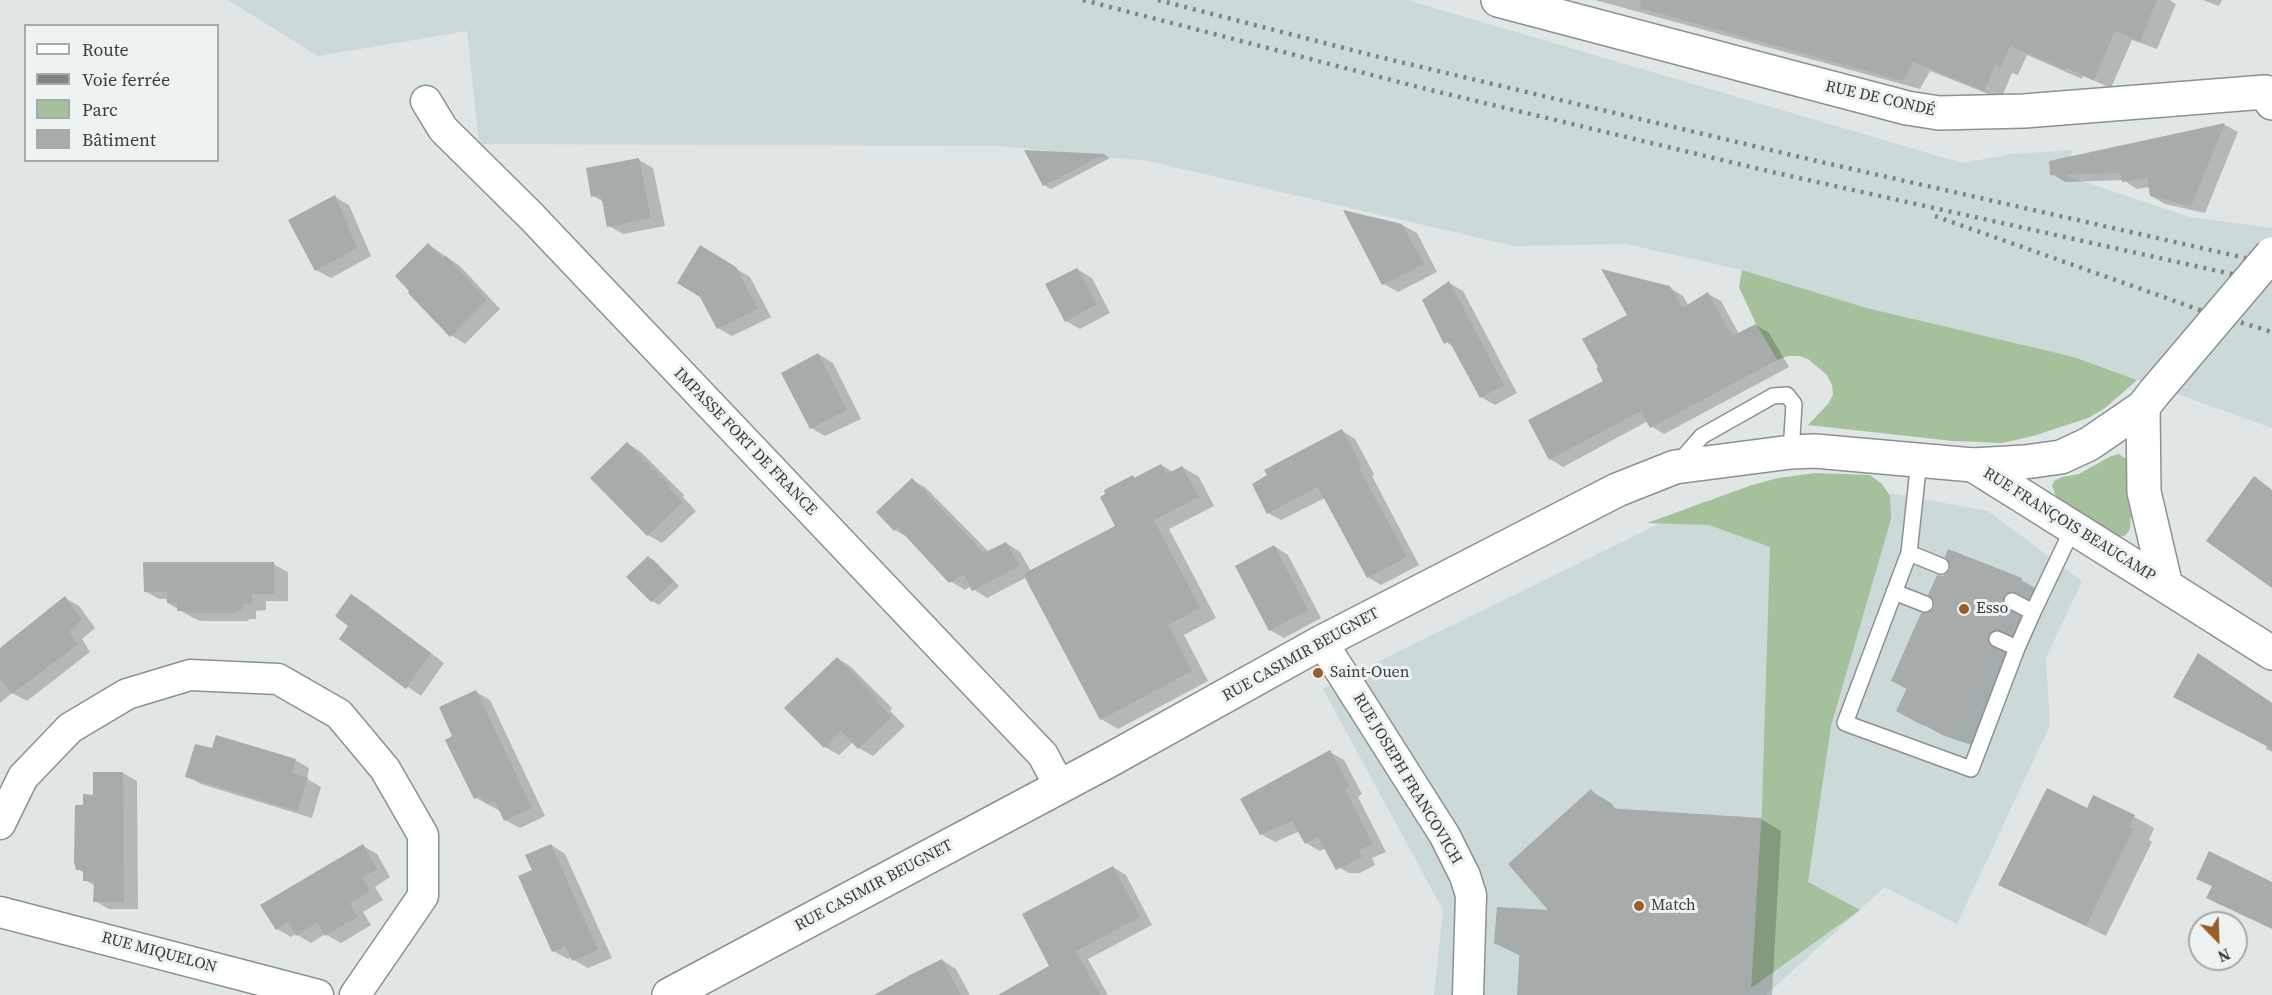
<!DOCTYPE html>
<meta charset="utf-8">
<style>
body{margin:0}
#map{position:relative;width:2272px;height:995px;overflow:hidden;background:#e0e5e5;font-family:"Source Serif 4",serif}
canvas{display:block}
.legend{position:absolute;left:24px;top:24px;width:195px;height:138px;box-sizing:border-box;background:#edf3f2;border:2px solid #a6aaaa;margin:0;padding:8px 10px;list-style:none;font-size:18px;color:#3b3d3d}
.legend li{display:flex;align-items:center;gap:12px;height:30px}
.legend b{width:30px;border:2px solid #a6aaaa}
.north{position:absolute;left:2188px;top:911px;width:60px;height:60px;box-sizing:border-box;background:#edf3f2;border:2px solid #a6aaaa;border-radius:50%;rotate:157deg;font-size:16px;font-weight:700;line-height:24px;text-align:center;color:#3b3d3d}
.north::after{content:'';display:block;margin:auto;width:21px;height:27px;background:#9c5c25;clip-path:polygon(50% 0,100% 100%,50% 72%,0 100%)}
</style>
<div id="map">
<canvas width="2272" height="995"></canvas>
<ul class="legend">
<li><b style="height:8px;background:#fff"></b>Route</li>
<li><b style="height:8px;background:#818484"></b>Voie ferrée</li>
<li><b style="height:16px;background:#a5c19c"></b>Parc</li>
<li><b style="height:16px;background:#a7aba9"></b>Bâtiment</li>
</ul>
<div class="north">N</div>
</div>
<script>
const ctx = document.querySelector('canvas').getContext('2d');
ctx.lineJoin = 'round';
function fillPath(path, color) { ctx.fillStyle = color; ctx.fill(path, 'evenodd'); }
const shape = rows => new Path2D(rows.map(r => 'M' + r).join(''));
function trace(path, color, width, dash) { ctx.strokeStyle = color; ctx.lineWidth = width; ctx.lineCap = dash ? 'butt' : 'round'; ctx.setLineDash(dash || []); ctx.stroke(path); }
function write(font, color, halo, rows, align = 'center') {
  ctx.font = font + ' "Source Serif 4",serif'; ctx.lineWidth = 6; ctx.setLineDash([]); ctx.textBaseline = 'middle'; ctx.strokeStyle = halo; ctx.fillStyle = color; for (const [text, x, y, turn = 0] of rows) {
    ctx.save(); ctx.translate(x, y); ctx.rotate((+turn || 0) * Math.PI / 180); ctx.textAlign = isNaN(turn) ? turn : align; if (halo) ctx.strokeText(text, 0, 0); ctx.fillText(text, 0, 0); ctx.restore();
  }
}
fillPath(shape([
 [228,0,1407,0,1962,163,2013,154,2072,150,2067,176,2190,217,2272,228,2272,428,2074,357,1867,308,1742,270,1626,244,1514,246,1148,161,1000,146,479,144,467,31,318,56],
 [1834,483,1988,511,2082,581,2046,658,2050,725,1957,924,1885,887,1766,995,1434,995,1443,910,1323,689,1705,501]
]), '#ccd9d9');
fillPath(shape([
 [1742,270,1867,308,2074,357,2137,380,2105,408,2088,418,2033,436,2002,443,1953,441,1808,425,1828,404,1833,395,1832,385,1827,375,1808,359,1799,356,1788,356,1777,360,1756,324,1739,287],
 [2119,454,2126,459,2127,497,2131,514,2130,529,2126,535,2120,537,2057,499,2052,486,2054,481,2062,477,2079,474,2111,456],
 [1815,473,1870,475,1882,484,1890,496,1891,519,1831,726,1808,882,1860,910,1751,988,1762,807,1770,547,1709,525,1647,523,1752,485,1778,478]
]), '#a5c19c');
fillPath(shape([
 [1595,0,2170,0,2176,4,2157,49,2132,40,2111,88,2083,76,2082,79,2027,55,2018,75,2012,73,2001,99,1930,71,1920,89],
 [2203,0,2222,0,2219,6],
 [2225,125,2238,132,2205,213,2165,204,2151,196,2150,187,2137,189,2123,180,2065,182,2052,174,2050,162],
 [1027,152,1105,155,1110,158,1051,189,1044,185],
 [639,160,653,168,665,226,623,234,609,226,604,202,593,196],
 [335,197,349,205,371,256,331,278,316,270],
 [1346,212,1402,225,1417,233,1437,272,1398,292,1384,284],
 [429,245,460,266,500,309,465,344,451,335],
 [700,247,750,277,771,317,732,336,718,328,702,296],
 [1077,269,1092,278,1110,313,1080,329,1066,321],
 [1449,283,1463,291,1517,393,1495,405,1481,397,1455,348,1446,342],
 [1670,288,1683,296,1688,305,1708,294,1721,301,1739,334,1756,325,1769,333,1789,367,1664,434,1651,426,1648,421,1563,467,1550,459,1605,382,1629,315],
 [818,354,833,363,861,419,825,436,811,428],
 [1342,431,1355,439,1374,474,1372,476,1419,565,1381,585,1368,577,1325,498,1281,520,1268,513,1269,475],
 [627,443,641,452,684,495,683,497,696,511,662,543,648,535],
 [1161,465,1173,472,1182,467,1199,477,1214,506,1169,529,1216,618,1184,635,1208,681,1118,729,1101,719,1027,577,987,598,973,589,971,586,965,590,950,581,909,538,895,530,878,512,912,480,926,488,989,552,1006,543,1020,552,1031,571,1117,526,1133,477,1136,479],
 [1274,546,1288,555,1321,618,1284,638,1270,630],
 [648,557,655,561,679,586,659,605,652,601],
 [273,564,288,572,288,601,266,601,266,610,256,611,256,619,249,619,248,621,201,621,193,618,168,603,168,599,159,599,145,591],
 [2021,580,2042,592,2024,619,1977,747,1942,735,1898,710,1908,690,1893,681,1928,615],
 [352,595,366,604,444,663,421,696,341,639,350,626],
 [65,598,79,606,95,628,82,639,90,652,27,701,12,693,0,703,0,650],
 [837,658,851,667,892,708,890,711,905,726,873,756,859,748,853,742,839,755,825,747],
 [2215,665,2272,703,2272,752,2266,749,2267,746],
 [476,692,490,700,545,816,520,828,505,820,502,812,476,798,454,737],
 [213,750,295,760,309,768,307,779,321,787,312,818,201,784,187,776],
 [1330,752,1344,760,1362,794,1358,797,1386,852,1372,858,1375,865,1360,873,1349,873,1335,865,1326,848,1320,851,1306,843,1300,831,1275,842,1261,834],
 [123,773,137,781,138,909,109,909,95,901,95,886,85,880,85,873,77,869,84,806],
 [1591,791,1611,803,1617,811,1761,819,1781,831,1772,995,1518,995,1521,956,1496,944,1552,912],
 [2088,810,2122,810,2154,828,2149,840,2152,842,2106,936,2000,884],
 [551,845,565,854,612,958,588,968,574,960,572,957,568,959,553,951,534,871],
 [363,846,377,854,390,877,375,887,383,900,363,912,371,925,341,943,325,934,311,943,296,934,291,937,277,929],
 [1113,867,1126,875,1152,925,1088,959,1108,995,1034,995],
 [942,960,956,969,970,995,877,995]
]), '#0003');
fillPath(shape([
 [1641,0,2157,0,2140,41,2115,31,2094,80,2066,68,2066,70,2010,46,2001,67,1995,65,1984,91,1913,62,1903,81,1640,8],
 [2225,123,2191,206,2150,196,2147,178,2122,182,2120,173,2050,175,2049,161],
 [1024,150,1105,154,1043,186],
 [639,158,651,218,607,227,601,195,591,197,586,168],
 [335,195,357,248,315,271,288,220],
 [1343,210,1402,224,1424,264,1382,285],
 [428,243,443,258,446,256,487,300,450,337,408,293,409,291,395,276],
 [700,245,736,267,758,309,717,329,700,297,677,283],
 [1077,268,1097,304,1065,322,1045,284],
 [1601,269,1670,286,1682,308,1708,292,1732,336,1756,324,1777,360,1650,428,1641,411,1549,460,1528,420,1603,381,1596,368,1598,367,1582,339,1627,315],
 [1449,281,1504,385,1480,398,1449,341,1444,344,1422,300],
 [818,353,847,410,810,429,781,373],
 [1342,429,1362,466,1359,468,1407,557,1367,578,1318,487,1267,514,1252,484,1267,475,1264,470],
 [627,442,670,486,669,488,683,502,647,536,590,478],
 [1161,464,1167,474,1182,466,1199,497,1154,520,1200,608,1168,625,1192,671,1100,720,1023,574,1115,526,1100,497,1105,494,1104,490,1133,475,1134,478],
 [2254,476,2272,490,2272,588,2206,541],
 [912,478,984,553,1006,542,1019,566,972,591,964,575,949,583,898,528,894,531,876,512],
 [1274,545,1308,610,1269,631,1235,566],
 [1948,549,2022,578,2016,592,2007,593,2003,597,2004,606,2009,610,2000,630,1992,631,1988,636,1989,644,1993,648,1956,737,1920,724,1896,711,1907,688,1891,681,1921,613,1927,613,1934,608,1934,602,1928,595,1937,575,1943,576,1950,570,1950,564,1945,557],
 [648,556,674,581,651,602,626,577],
 [143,562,274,562,274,594,252,594,252,603,243,604,243,611,235,611,234,613,185,613,186,611,177,611,177,603,167,603,167,592,144,592],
 [351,594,431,653,406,689,339,639,348,626,335,616],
 [65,596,82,620,69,631,78,644,12,694,0,678,0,648],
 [2198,653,2272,703,2272,749,2173,697],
 [837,657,879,700,877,702,892,717,858,749,841,731,824,748,784,708],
 [476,690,532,808,504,821,495,801,486,804,481,796,474,799,445,740,452,736,439,707],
 [216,735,296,759,292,773,308,778,297,811,185,777,195,744,212,748],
 [1330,750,1349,786,1345,789,1373,844,1359,850,1362,857,1336,870,1318,837,1305,844,1292,821,1260,835,1240,799],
 [93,772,123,772,124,902,93,902,94,881,83,881,83,870,76,870,74,862,75,805,83,805,83,794,93,795],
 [2047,788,2087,808,2093,795,2135,815,2129,827,2133,829,2086,926,1998,885],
 [1591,789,1606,808,1761,818,1751,988,1743,995,1517,995,1520,946,1494,944,1497,907,1548,910,1508,864],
 [363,844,377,869,362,878,370,891,350,903,357,917,325,936,317,923,296,936,289,922,276,930,260,905],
 [551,844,598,950,572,961,565,946,552,952,518,876,532,870,525,855],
 [2209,851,2272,882,2272,929,2206,898,2212,886,2196,879],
 [1113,866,1140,917,1076,951,1100,995,998,995,1049,966,1022,914],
 [942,959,961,995,874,995,910,975]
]), '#a7aba9');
const service = shape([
 [1919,460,1909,553,1941,566],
 [1679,462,1702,436,1773,396,1787,395,1794,404,1791,452],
 [1909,553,1845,723,1971,769,2017,648],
 [1894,592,1925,604],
 [2012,601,2033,612,2073,528],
 [1997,639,2017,648,2033,612]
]);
const minor = shape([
 [426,101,443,129,531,216,1043,755,1060,787],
 [1322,642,1445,836,1465,876,1471,895,1468,995],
 [0,824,23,777,70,728,127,694,190,675,278,679,339,714,385,769,423,835,423,896,355,995],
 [0,912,318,995]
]);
const tertiary = shape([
 [2143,407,2144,492,2166,586,2272,653],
 [1973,465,2166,586]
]);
const secondary = shape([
 [1498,0,1907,108,1939,113,2024,111,2265,92,2272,103],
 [669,995,1108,761,1322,642,1617,490,1675,467,1791,452,1815,451,1973,465,2025,462,2061,457,2089,444,2143,407,2154,393]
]);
trace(service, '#8c9190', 18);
trace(minor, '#8c9190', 33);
trace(tertiary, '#8c9190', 36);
trace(secondary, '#8c9190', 36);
trace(service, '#fff', 15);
trace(minor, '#fff', 30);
trace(tertiary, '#fff', 33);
trace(secondary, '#fff', 33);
trace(shape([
 [1083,0,1422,88,1772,172,2272,283],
 [1158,0,1375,56,1821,162,2272,264],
 [1935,216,2200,310,2272,332]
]), '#818484', 4.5, [3, 6]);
const secondaryBridge = shape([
 [2154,393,2272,254]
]);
trace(secondaryBridge, '#8c9190', 36, []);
trace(secondaryBridge, '#fff', 33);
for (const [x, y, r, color] of [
 [1964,609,6,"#9c5c25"],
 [1318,673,6,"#9c5c25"],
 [1639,906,6,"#9c5c25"]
]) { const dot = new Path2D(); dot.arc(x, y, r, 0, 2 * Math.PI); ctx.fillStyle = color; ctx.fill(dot); trace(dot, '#edf3f2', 2); }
write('16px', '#3b3d3d', '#edf3f2', [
 ["RUE DE CONDÉ",1880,99,13],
 ["IMPASSE FORT DE FRANCE",745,442,46],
 ["RUE FRANÇOIS BEAUCAMP",2069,525,32],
 ["RUE CASIMIR BEUGNET",1301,655,-29],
 ["RUE JOSEPH FRANCOVICH",1407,779,59],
 ["RUE CASIMIR BEUGNET",874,886,-28],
 ["RUE MIQUELON",159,953,15]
]);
write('16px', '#3b3d3d', '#edf3f2', [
 ["Esso",1976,609],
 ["Saint-Ouen",1330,673],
 ["Match",1651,906]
], 'left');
</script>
